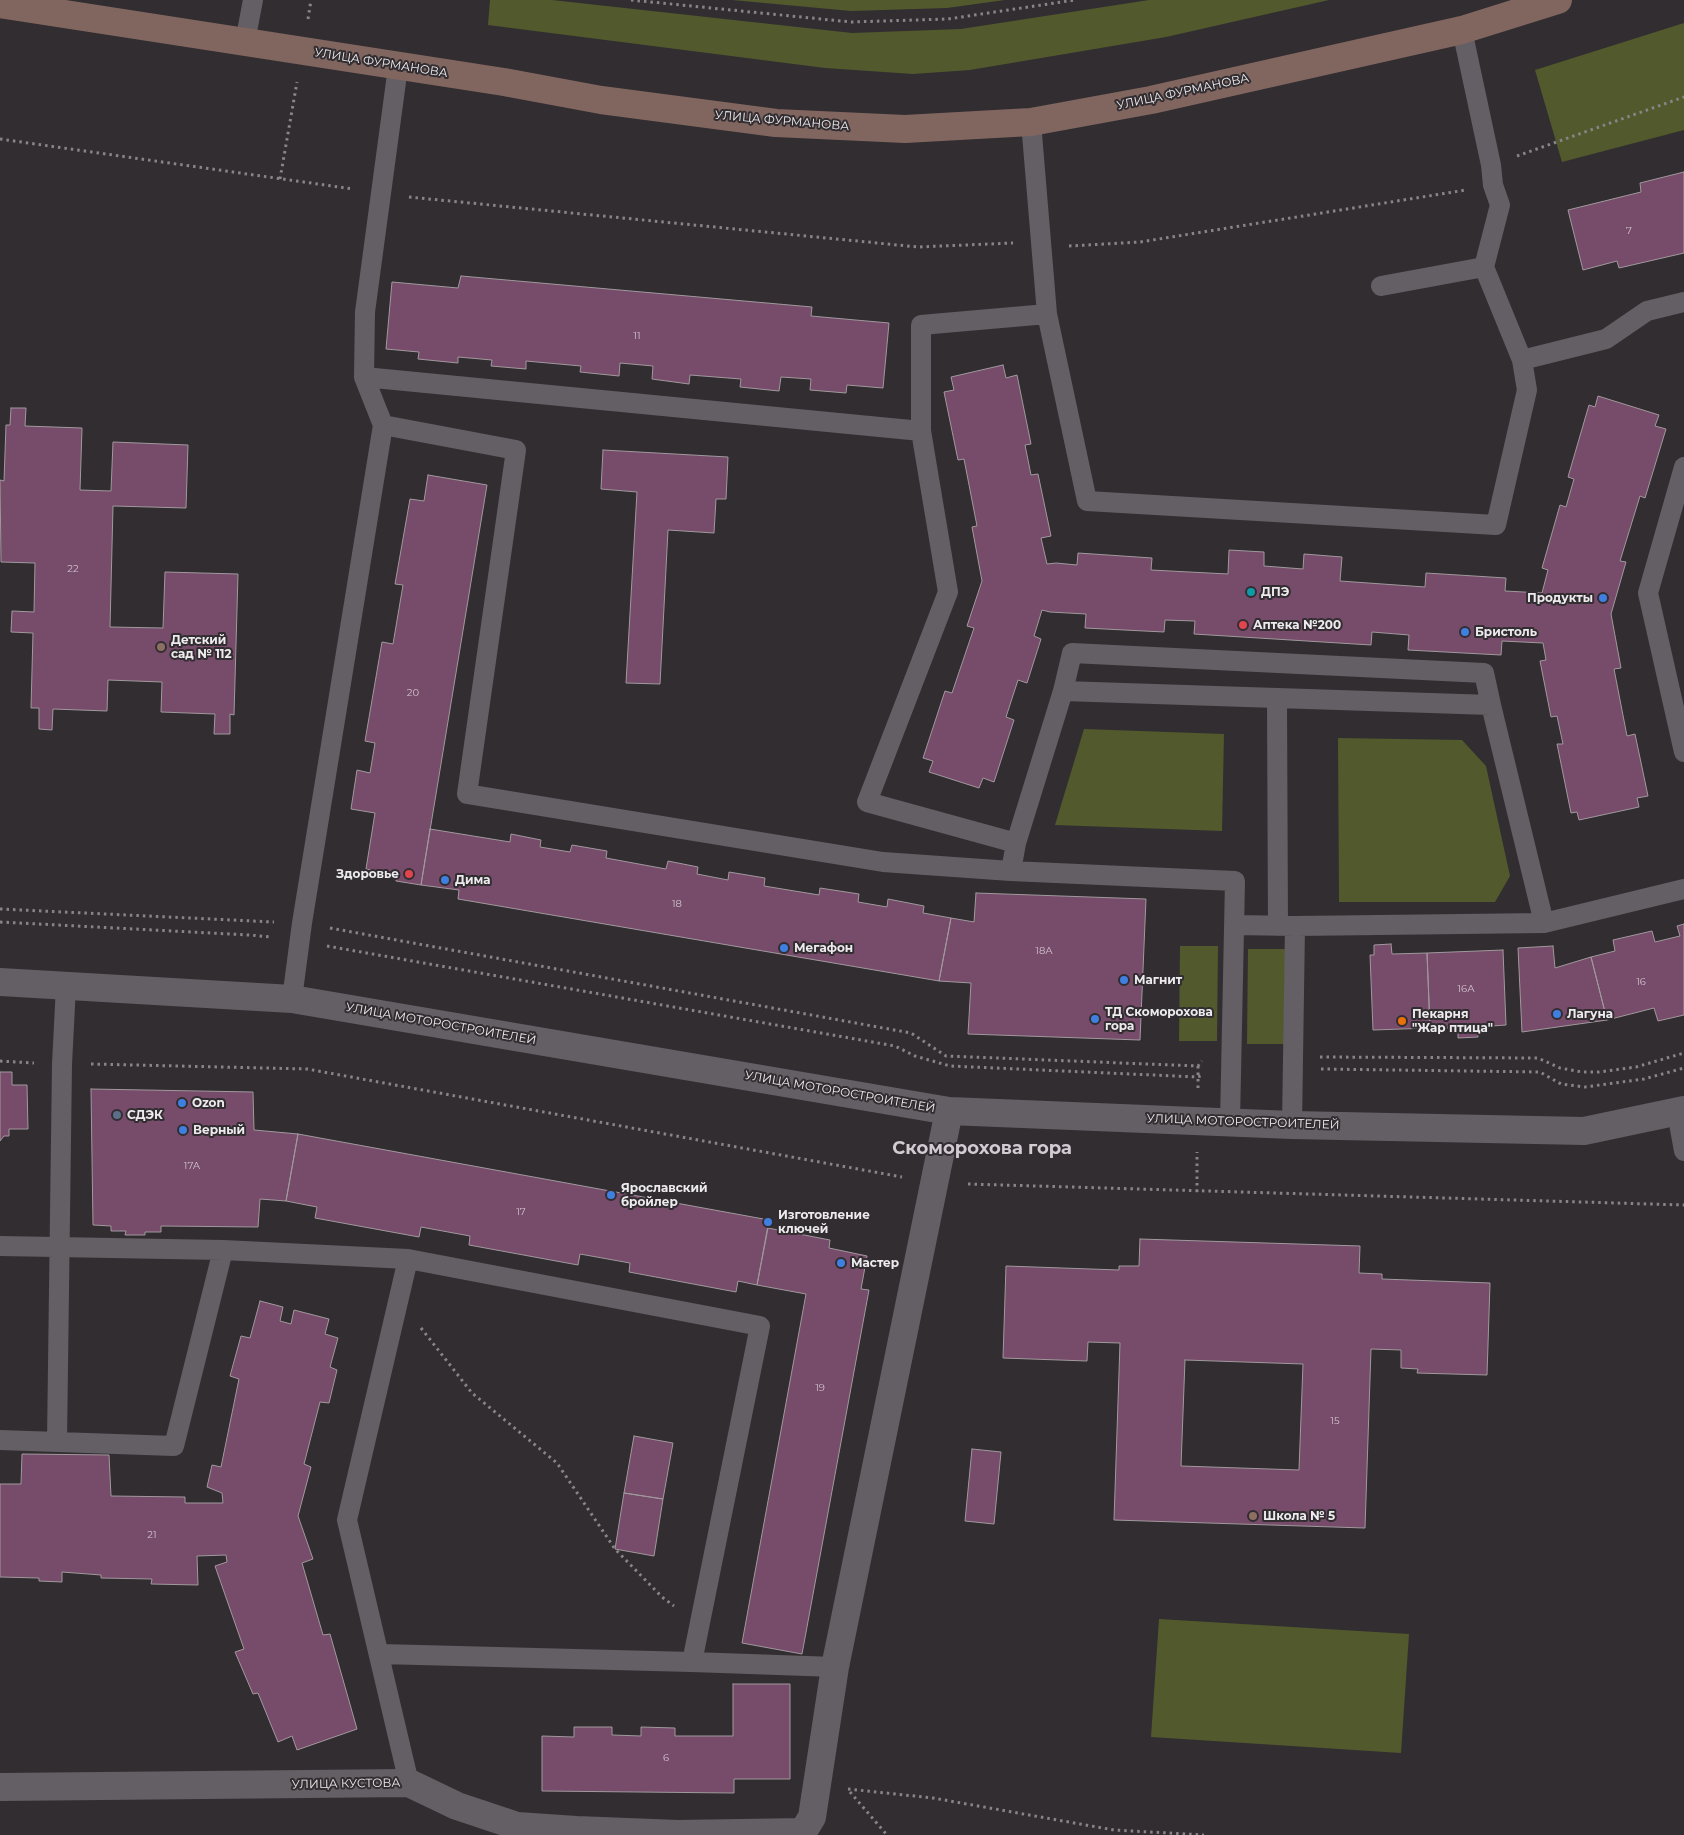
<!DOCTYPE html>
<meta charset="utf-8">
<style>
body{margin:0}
canvas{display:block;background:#312d31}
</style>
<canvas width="1684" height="1835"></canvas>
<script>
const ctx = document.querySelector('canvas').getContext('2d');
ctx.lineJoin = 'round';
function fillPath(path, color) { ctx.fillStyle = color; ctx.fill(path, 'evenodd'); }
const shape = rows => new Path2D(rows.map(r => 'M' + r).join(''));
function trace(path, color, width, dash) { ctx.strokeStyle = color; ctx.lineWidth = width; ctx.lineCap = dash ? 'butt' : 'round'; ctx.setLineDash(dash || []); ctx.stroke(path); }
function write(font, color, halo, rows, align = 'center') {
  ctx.font = font + ' Montserrat,sans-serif'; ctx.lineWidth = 4; ctx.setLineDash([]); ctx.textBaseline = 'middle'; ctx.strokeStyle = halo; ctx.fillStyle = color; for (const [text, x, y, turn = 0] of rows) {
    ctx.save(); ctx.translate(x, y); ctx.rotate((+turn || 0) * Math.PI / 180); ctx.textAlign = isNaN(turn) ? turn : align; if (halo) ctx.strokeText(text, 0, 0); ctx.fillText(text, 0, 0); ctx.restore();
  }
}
fillPath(shape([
 [490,0,552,0,852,33,961,29,1149,0,1329,0,1166,37,970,70,913,74,825,68,488,25],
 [732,0,1005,0,947,8,851,11],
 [1684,23,1684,130,1562,162,1535,70],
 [1084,729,1224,734,1222,831,1055,825],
 [1338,738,1462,740,1486,766,1510,876,1495,902,1339,902],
 [1180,946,1218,946,1217,1041,1179,1041],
 [1248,949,1286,949,1285,1044,1247,1044],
 [1159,1619,1409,1634,1401,1753,1151,1737]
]), '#52592c');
const building = shape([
 [1684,172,1684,253,1619,268,1617,261,1583,270,1568,210,1641,192,1640,183,1684,172],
 [461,276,812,307,811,316,889,323,883,388,847,385,846,393,810,390,811,379,781,377,779,391,740,387,741,379,690,375,689,384,652,379,653,366,620,363,619,376,580,372,581,366,526,361,526,369,491,366,492,360,458,357,458,363,418,359,419,352,386,349,392,282,458,288,461,276],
 [1003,365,1006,378,1017,375,1031,444,1025,445,1031,475,1038,474,1051,536,1041,538,1047,564,1056,563,1077,565,1078,553,1152,558,1151,570,1228,574,1229,550,1264,552,1264,566,1303,569,1304,554,1342,557,1340,581,1425,587,1426,573,1506,578,1505,591,1542,593,1548,570,1542,568,1560,505,1566,507,1574,479,1568,477,1589,405,1595,407,1598,396,1659,415,1655,426,1666,429,1645,498,1640,496,1620,561,1626,562,1611,614,1621,668,1614,669,1627,736,1635,734,1648,796,1637,798,1639,807,1579,820,1577,812,1571,813,1557,744,1563,744,1557,716,1551,717,1540,661,1546,660,1543,643,1502,641,1501,655,1408,650,1409,635,1372,632,1371,645,1194,634,1195,621,1165,620,1164,632,1085,628,1086,614,1050,612,1042,610,1034,636,1041,639,1027,683,1018,680,1006,717,1014,720,994,782,983,778,979,788,929,772,933,761,923,758,945,691,952,693,974,628,967,626,982,581,972,527,977,526,964,459,958,460,944,392,954,390,951,377,1003,365],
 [11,408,26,408,25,426,82,428,80,490,111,491,113,442,188,445,186,508,113,506,110,627,163,628,165,572,238,574,234,715,230,714,230,734,214,734,215,714,161,712,162,682,108,680,107,711,53,709,52,730,39,729,39,708,31,708,33,633,11,632,12,611,34,612,35,563,1,562,0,480,4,481,6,425,10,425,11,408],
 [603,450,728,457,726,499,716,499,714,533,668,530,660,684,626,683,637,492,601,489,603,450],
 [428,475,487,485,421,885,396,881,396,875,366,869,375,813,351,809,357,770,370,773,375,743,365,741,382,642,393,644,403,585,395,584,410,499,424,501,428,475],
 [430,829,510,842,511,834,541,840,540,847,570,852,572,845,607,851,606,858,666,869,668,861,698,867,697,874,728,880,729,872,765,878,764,886,819,895,820,888,859,894,858,902,887,907,888,899,924,906,923,913,951,918,939,981,458,899,459,890,421,885,430,829],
 [976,893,1146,899,1140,1040,968,1034,971,983,939,981,951,918,974,922,976,893],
 [1684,924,1684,1015,1658,1021,1654,1008,1607,1020,1591,957,1615,951,1613,940,1652,931,1655,942,1680,936,1677,926,1684,924],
 [1391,944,1392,954,1427,953,1430,1028,1373,1030,1370,955,1374,955,1374,945,1391,944],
 [1553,946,1555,968,1591,957,1607,1020,1522,1032,1518,948,1553,946],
 [1503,950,1506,1025,1478,1027,1478,1037,1458,1038,1458,1028,1430,1028,1427,953,1503,950],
 [0,1072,12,1072,12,1085,27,1085,28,1129,9,1129,9,1136,4,1136,0,1141,0,1072],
 [91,1089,253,1092,254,1130,298,1134,286,1201,260,1199,258,1227,161,1226,161,1232,145,1232,145,1235,125,1235,126,1231,111,1231,111,1226,93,1225,91,1089],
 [298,1134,769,1220,757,1285,738,1281,736,1292,629,1272,630,1263,580,1254,578,1265,469,1245,470,1236,421,1227,419,1237,315,1218,317,1207,286,1201,298,1134],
 [768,1228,830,1240,829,1248,867,1256,861,1289,869,1290,802,1654,742,1643,806,1294,757,1285,768,1228],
 [1140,1239,1360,1246,1359,1273,1382,1274,1382,1279,1490,1283,1487,1375,1417,1373,1418,1369,1401,1368,1401,1350,1371,1349,1365,1528,1114,1520,1120,1343,1088,1342,1087,1361,1003,1358,1006,1266,1119,1270,1119,1266,1139,1266,1140,1239],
 [1185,1360,1303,1364,1299,1470,1181,1466,1185,1360],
 [260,1301,283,1307,280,1321,291,1324,294,1310,329,1319,325,1334,338,1338,330,1367,337,1370,329,1403,320,1402,304,1464,311,1467,298,1516,313,1559,302,1563,323,1635,330,1634,357,1729,297,1750,292,1736,278,1742,258,1693,253,1694,235,1652,244,1649,215,1566,227,1562,226,1555,197,1556,198,1585,151,1584,152,1579,101,1578,101,1575,62,1572,62,1582,39,1581,39,1578,0,1577,0,1484,21,1484,22,1454,109,1455,111,1496,185,1497,185,1503,223,1503,222,1493,207,1487,212,1465,221,1467,239,1379,230,1376,241,1336,250,1338,260,1301],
 [634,1436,673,1443,663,1499,624,1493,634,1436],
 [972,1449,1001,1452,994,1524,965,1521,972,1449],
 [624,1493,663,1499,654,1556,615,1549,624,1493],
 [733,1684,790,1684,790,1779,734,1779,734,1793,542,1791,542,1736,574,1737,574,1727,612,1727,612,1735,641,1736,641,1727,675,1728,675,1736,733,1736,733,1684]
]);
fillPath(building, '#774b6a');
trace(building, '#a0999d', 1);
trace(shape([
 [631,0,851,22,948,19,1075,0],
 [308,19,311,0],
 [0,139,353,189],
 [1517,156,1684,97],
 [280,179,297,82],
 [409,197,918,247,1013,243],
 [1069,246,1140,242,1466,190],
 [0,909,274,922],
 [0,922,249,935,271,937],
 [330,928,911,1033,946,1056,1198,1066,1202,1061],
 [327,946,895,1046,915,1056,950,1066,1198,1077,1203,1075],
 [1320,1057,1538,1058,1560,1068,1582,1072,1599,1072,1636,1067,1684,1053],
 [0,1061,34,1063],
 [91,1064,307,1069,902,1177],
 [1321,1069,1540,1072,1561,1084,1585,1087,1644,1079,1684,1068],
 [1198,1088,1198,1066],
 [968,1184,1684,1205],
 [1197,1192,1197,1152],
 [421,1328,472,1393,557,1463,615,1549,662,1597,674,1606],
 [848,1789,933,1798,1114,1830,1204,1835],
 [850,1792,887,1835]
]), '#888488', 3, [2.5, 4]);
trace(shape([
 [245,42,253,0],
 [1031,122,1047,314,1087,501,1496,525,1527,390,1522,360,1484,267,1500,205,1493,185,1491,165,1462,30],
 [1381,286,1484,267],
 [1522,360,1606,339,1647,311,1684,302],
 [364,377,921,431],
 [383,425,516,450,467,794,883,862,1011,871,1235,881,1230,1122],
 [1684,467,1648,593,1684,752],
 [1063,691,1072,653,1484,673,1491,705],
 [1277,699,1278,926],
 [1016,843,867,802,948,592,921,431,921,325,1047,314],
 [1011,871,1016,843,1063,691,1491,705,1544,923],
 [1235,925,1295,926,1544,923,1684,889],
 [292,999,302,923,383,425,364,377,365,312,398,67],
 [1677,1112,1684,1151],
 [1292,1125,1295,926],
 [0,1246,223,1250,408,1259,760,1326,692,1662,380,1654],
 [408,1259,347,1520,409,1783],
 [0,1440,174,1446,223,1250],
 [57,1441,62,1064,66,986],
 [692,1662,835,1667]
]), '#645f64', 20);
trace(shape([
 [0,982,292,999,949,1111,1292,1125,1584,1131,1684,1110],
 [0,1787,409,1783,457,1806,517,1826,576,1830,678,1834,803,1832,812,1817,835,1667,949,1111]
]), '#645f64', 28);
trace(shape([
 [0,4,504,82,601,100,776,123,905,129,1031,122,1151,100,1462,30,1558,0]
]), '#81665f', 28);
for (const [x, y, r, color] of [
 [1251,592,5,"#0f9aa8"],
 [1603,598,5,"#3f7fe0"],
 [1243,625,5,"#e0444e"],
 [1465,632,5,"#3f7fe0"],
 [161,647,5,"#8d6e63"],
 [409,874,5,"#e0444e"],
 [445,880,5,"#3f7fe0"],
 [784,948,5,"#3f7fe0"],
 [1124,980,5,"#3f7fe0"],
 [1557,1014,5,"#3f7fe0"],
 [1095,1019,5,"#3f7fe0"],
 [1402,1021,5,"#e8710a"],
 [182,1103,5,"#3f7fe0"],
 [117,1115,5,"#5c6f8a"],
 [183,1130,5,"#3f7fe0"],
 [611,1195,5,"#3f7fe0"],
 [768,1222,5,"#3f7fe0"],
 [841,1263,5,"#3f7fe0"],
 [1253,1516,5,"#8d6e63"]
]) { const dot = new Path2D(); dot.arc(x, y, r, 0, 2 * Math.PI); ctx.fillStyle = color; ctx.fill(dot); trace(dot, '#312d31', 2); }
write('10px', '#d0c3cd', null, [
 ["7",1629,231],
 ["11",637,336],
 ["22",73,569],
 ["20",413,693],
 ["18",677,904],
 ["18А",1044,951],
 ["16",1641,982],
 ["16А",1466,989],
 ["17А",192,1166],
 ["17",521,1212],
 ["19",820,1388],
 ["15",1335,1421],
 ["21",152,1535],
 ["6",666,1758]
]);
write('12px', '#eeebee', '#312d31', [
 ["УЛИЦА ФУРМАНОВА",381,63,9],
 ["УЛИЦА ФУРМАНОВА",1183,92,-12],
 ["УЛИЦА ФУРМАНОВА",782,121,5],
 ["УЛИЦА МОТОРОСТРОИТЕЛЕЙ",441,1024,10],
 ["УЛИЦА МОТОРОСТРОИТЕЛЕЙ",840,1092,10],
 ["УЛИЦА МОТОРОСТРОИТЕЛЕЙ",1243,1122,2],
 ["УЛИЦА КУСТОВА",346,1784,-1]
]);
write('bold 12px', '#eeebee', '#312d31', [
 ["ДПЭ",1261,592],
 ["Продукты",1593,598,"right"],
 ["Аптека №200",1253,625],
 ["Бристоль",1475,632],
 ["Детский",171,640],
 ["сад № 112",171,654],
 ["Здоровье",399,874,"right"],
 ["Дима",455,880],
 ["Мегафон",794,948],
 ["Магнит",1134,980],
 ["ТД Скоморохова",1105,1012],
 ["гора",1105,1026],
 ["Пекарня",1412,1014],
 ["\"Жар птица\"",1412,1028],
 ["Лагуна",1567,1014],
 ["Ozon",192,1103],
 ["СДЭК",127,1115],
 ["Верный",193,1130],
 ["Ярославский",621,1188],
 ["бройлер",621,1202],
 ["Изготовление",778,1215],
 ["ключей",778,1229],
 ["Мастер",851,1263],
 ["Школа № 5",1263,1516]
], 'left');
write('bold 18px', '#d2ccd2', '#312d31', [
 ["Скоморохова гора",982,1149]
]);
</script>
